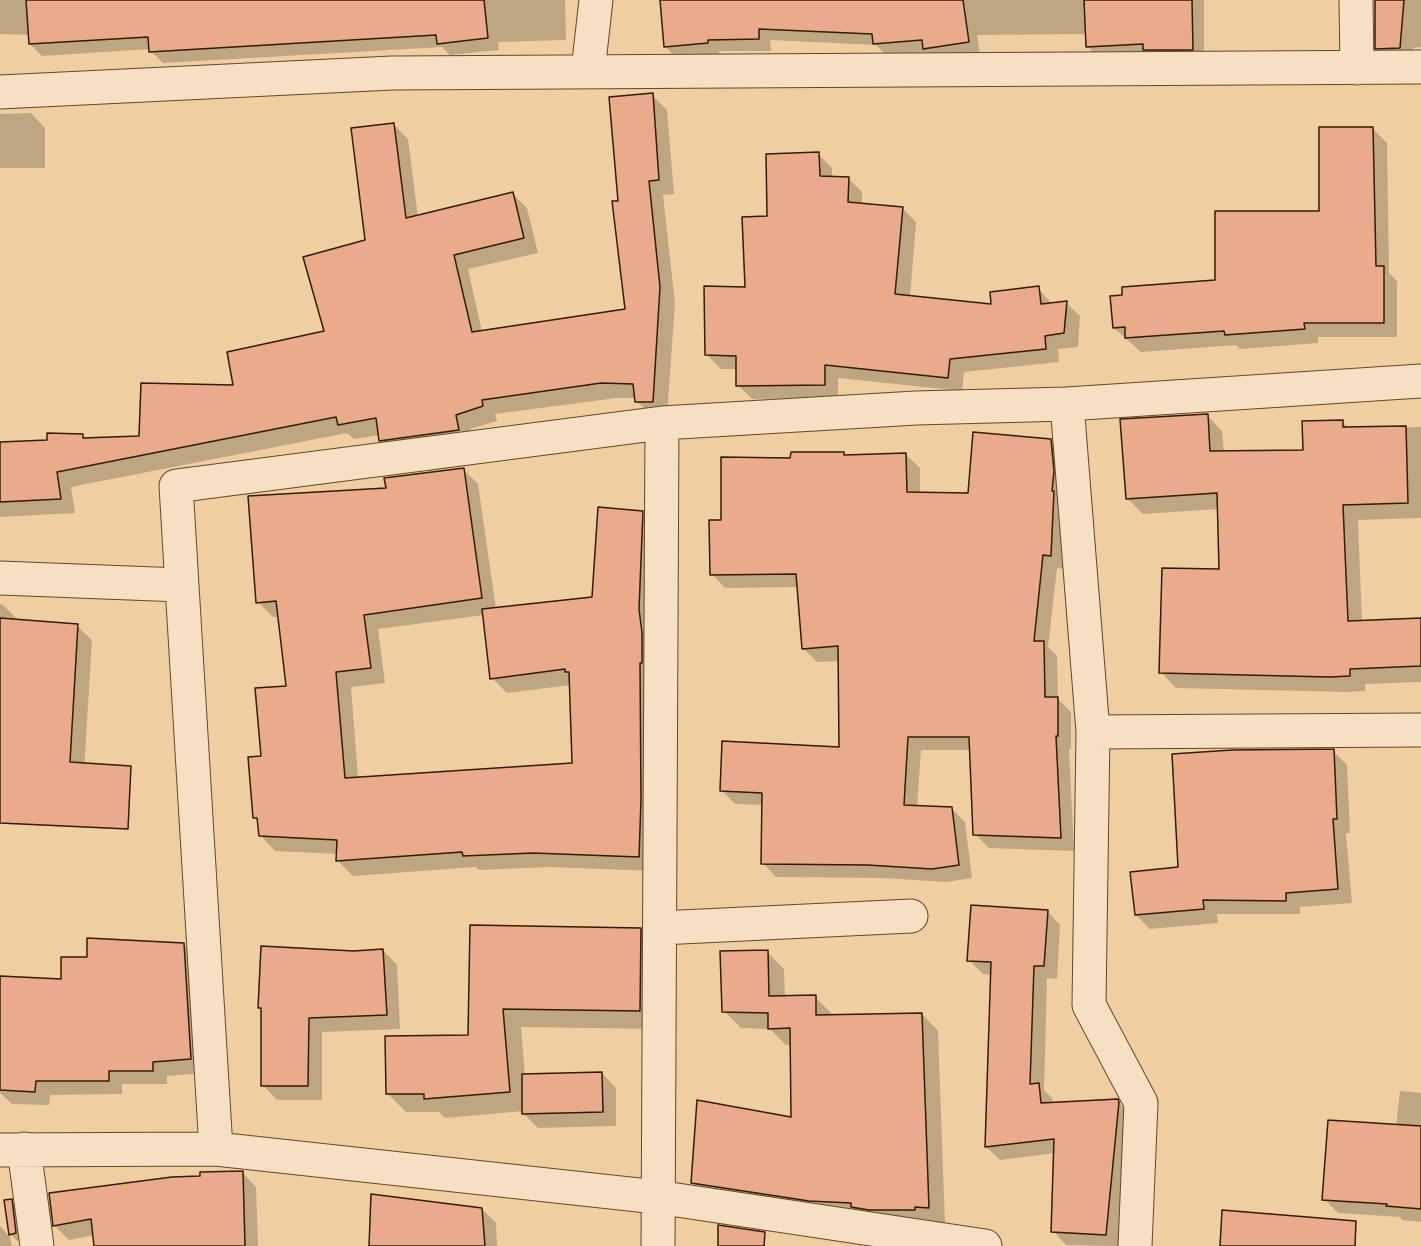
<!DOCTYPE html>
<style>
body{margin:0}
canvas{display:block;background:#efcfa2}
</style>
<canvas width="1421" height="1246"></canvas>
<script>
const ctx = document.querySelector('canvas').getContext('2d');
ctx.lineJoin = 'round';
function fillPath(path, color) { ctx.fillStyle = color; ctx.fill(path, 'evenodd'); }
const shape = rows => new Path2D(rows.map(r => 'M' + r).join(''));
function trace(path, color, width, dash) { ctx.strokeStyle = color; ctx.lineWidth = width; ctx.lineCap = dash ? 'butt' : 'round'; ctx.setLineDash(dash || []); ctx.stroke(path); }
fillPath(shape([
 [0,0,565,0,566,40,498,42,499,50,450,55,442,47,163,63,151,51,150,49,42,56,30,44,30,35,0,34],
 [662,0,1204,0,1204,61,1099,58,1087,46,1087,34,977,35,980,54,937,60,929,52,886,55,876,45,770,40,771,51,719,51,720,55,677,59,665,46],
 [1376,0,1421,0,1421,47,1413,48,1412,59,1389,60,1377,48],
 [652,95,667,110,674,194,663,195,675,303,667,416,651,416,637,401,636,398,617,398,495,414,497,421,470,429,473,445,395,455,381,440,380,435,354,439,347,433,71,487,75,513,0,517,0,444,48,442,83,436,87,440,141,437,235,386,326,332,366,242,393,124,408,139,418,217,512,193,527,208,538,253,468,269,482,332,626,310,619,202],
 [31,113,45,128,45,168,0,168,0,114],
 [1372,128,1387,143,1389,273,1397,281,1397,337,1318,337,1318,343,1240,349,1236,345,1141,352,1114,328,1216,281,1321,212],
 [818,154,832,168,832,178,848,178,862,192,862,204,902,208,916,222,910,297,993,305,1038,288,1052,304,1066,303,1080,316,1078,347,1058,349,1059,362,964,372,962,391,838,378,838,398,752,399,738,385,738,369,721,369,707,355,747,288,769,217],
 [1207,415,1222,431,1224,453,1304,451,1342,422,1349,429,1421,427,1421,518,1358,520,1362,622,1421,620,1421,682,1365,684,1365,691,1346,692,1176,688,1161,672,1221,571,1219,509,1143,514,1127,498],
 [1050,440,1064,454,1064,569,1057,568,1048,647,1057,656,1058,699,1071,712,1071,749,1069,749,1074,851,989,848,975,834,971,750,921,750,917,807,951,808,965,822,972,878,946,882,882,878,776,877,763,863,763,805,735,804,721,790,841,749,840,661,817,662,804,649,799,587,725,588,712,574,723,522,792,460,844,454,846,456,906,455,920,468,920,493,969,494],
 [463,469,478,484,496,609,593,598,642,512,657,527,654,871,549,867,479,870,476,867,353,876,338,861,338,854,275,851,260,835,259,822,254,817,262,757,288,687,279,617,273,617,258,602,388,490],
 [484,615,492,678,507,693,571,685,574,764,358,778,351,687,385,683,378,629],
 [0,604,3,605,17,619,17,621,77,626,92,640,82,803,0,794],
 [1333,751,1347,765,1350,833,1346,833,1352,903,1300,907,1300,914,1217,914,1218,923,1150,929,1136,915,1180,869],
 [1047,911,1060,925,1057,979,1047,978,1044,1090,1052,1098,1053,1104,1117,1101,1131,1115,1120,1246,1066,1245,1053,1231,1055,1153,1000,1160,986,1147,992,975,983,974,969,960],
 [471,927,640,929,659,948,658,1029,521,1027,525,1075,602,1073,616,1088,616,1126,538,1128,524,1114,524,1111,445,1118,439,1112,406,1112,387,1093,470,1037],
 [183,944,197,958,205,1073,167,1076,167,1084,122,1084,122,1094,50,1095,49,1105,12,1104,0,1093,0,978,63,980,88,959],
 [383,950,397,965,400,1029,322,1032,322,1100,277,1100,263,1085,263,1011,260,1008,354,952],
 [767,952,784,969,785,997,815,997,832,1014,832,1016,922,1014,938,1031,945,1224,710,1200,693,1183,793,1119,792,1045,786,1045,770,1029,741,1028,724,1011],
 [1400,1091,1421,1093,1421,1222,1402,1220,1400,1217,1338,1213,1324,1199,1396,1126],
 [242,1172,256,1187,258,1246,96,1246,95,1235,69,1240,55,1226,50,1194],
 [11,1200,18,1207,22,1240,17,1241,11,1234],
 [482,1209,496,1223,497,1246,373,1246],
 [0,1226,10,1237,12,1246,0,1246]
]), '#0003');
const building = shape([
 [26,0,484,0,488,38,437,44,436,35,149,52,148,37,29,44,26,0],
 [660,0,963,0,969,42,923,49,922,40,873,44,872,34,759,29,759,39,708,40,708,43,664,47,660,0],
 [1084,0,1192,0,1193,50,1143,50,1143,44,1086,47,1084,0],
 [1375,0,1404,0,1400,48,1375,49,1375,0],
 [653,93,659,180,649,181,660,287,653,402,635,402,633,384,601,383,482,400,483,406,456,415,459,430,379,441,376,418,338,425,336,417,57,472,61,499,0,502,0,442,47,440,47,433,83,434,83,438,139,436,141,383,233,385,227,352,324,331,303,257,365,240,351,128,394,123,406,218,513,192,524,238,454,255,472,332,625,309,612,201,618,201,609,97,653,93],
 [1319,127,1373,127,1376,266,1384,266,1384,323,1304,323,1305,329,1225,335,1224,331,1125,338,1125,327,1113,328,1110,296,1122,295,1122,287,1215,280,1215,211,1319,211,1319,127],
 [819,152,820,176,849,177,848,202,903,207,895,294,991,304,990,292,1039,286,1041,304,1067,301,1064,333,1045,336,1046,349,950,359,948,378,825,365,825,385,736,386,736,356,705,355,704,286,745,287,742,217,767,216,766,154,819,152],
 [1208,414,1210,451,1303,450,1302,421,1343,420,1343,427,1406,426,1408,503,1343,505,1348,621,1421,618,1421,666,1350,669,1350,676,1330,677,1159,673,1162,568,1219,569,1217,493,1126,499,1120,419,1208,414],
 [973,432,1051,439,1054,471,1052,491,1054,491,1051,556,1043,555,1034,641,1044,641,1045,697,1058,697,1058,736,1056,736,1061,838,973,835,969,737,908,737,904,805,952,807,959,865,932,869,867,865,761,864,762,793,720,791,722,741,839,747,838,646,802,649,796,574,710,575,709,520,721,520,721,457,790,458,791,452,844,452,844,455,906,453,907,492,968,493,973,432],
 [464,468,482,598,364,615,371,668,336,672,345,778,572,763,569,672,565,672,565,669,490,679,482,609,592,597,598,507,643,511,639,609,642,633,642,663,640,663,641,800,639,857,533,853,463,856,462,852,336,861,337,840,259,836,257,818,253,818,248,757,261,756,255,688,286,686,276,601,256,603,248,496,386,488,384,478,464,468],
 [0,618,78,624,70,762,131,766,128,829,0,823,0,618],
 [1334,749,1337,819,1333,819,1338,889,1286,893,1286,901,1203,900,1204,909,1135,915,1130,872,1178,867,1172,754,1232,750,1334,749],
 [971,905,1048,910,1044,966,1034,966,1030,1084,1039,1083,1041,1103,1118,1099,1119,1102,1106,1235,1051,1232,1054,1139,985,1147,991,962,967,961,971,905],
 [470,925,641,928,640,1011,503,1009,510,1092,424,1099,424,1094,386,1094,385,1036,468,1035,470,925],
 [87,938,184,943,191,1059,153,1062,153,1071,109,1071,109,1081,36,1081,35,1092,0,1090,0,976,61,979,61,957,87,957,87,938],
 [261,946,354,951,383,949,387,1015,309,1018,308,1086,261,1086,261,1008,258,1008,261,946],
 [768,950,769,996,816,995,816,1015,922,1013,929,1208,915,1207,915,1210,869,1210,851,1207,851,1203,809,1201,691,1183,697,1100,791,1117,790,1028,768,1029,768,1013,722,1012,720,951,768,950],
 [602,1072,603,1112,522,1114,522,1074,602,1072],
 [1328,1120,1421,1126,1421,1209,1386,1206,1387,1204,1322,1200,1328,1120],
 [243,1171,245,1246,94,1246,91,1219,53,1226,49,1193,172,1177,200,1176,200,1172,243,1171],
 [371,1194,482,1208,485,1246,369,1246,371,1194],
 [12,1199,16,1233,9,1235,4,1200,12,1199],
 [1222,1210,1356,1221,1355,1246,1220,1246,1222,1210],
 [718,1225,765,1232,764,1246,718,1246,718,1225]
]);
fillPath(building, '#e9ab8b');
trace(building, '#331c00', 1.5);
const street = shape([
 [1356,0,1357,68],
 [588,71,596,0],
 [0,92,392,73,1421,67],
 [1067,404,1093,732,1089,1005,1141,1103,1135,1246],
 [662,423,916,408,1067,404,1421,381],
 [0,578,181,585],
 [1093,732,1421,730],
 [660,928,911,916],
 [24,1149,37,1246],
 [216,1149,657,1197,985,1246],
 [0,1150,216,1149,176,486,662,423,658,1246]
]);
trace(street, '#624928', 35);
trace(street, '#f5e0c3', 33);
</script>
